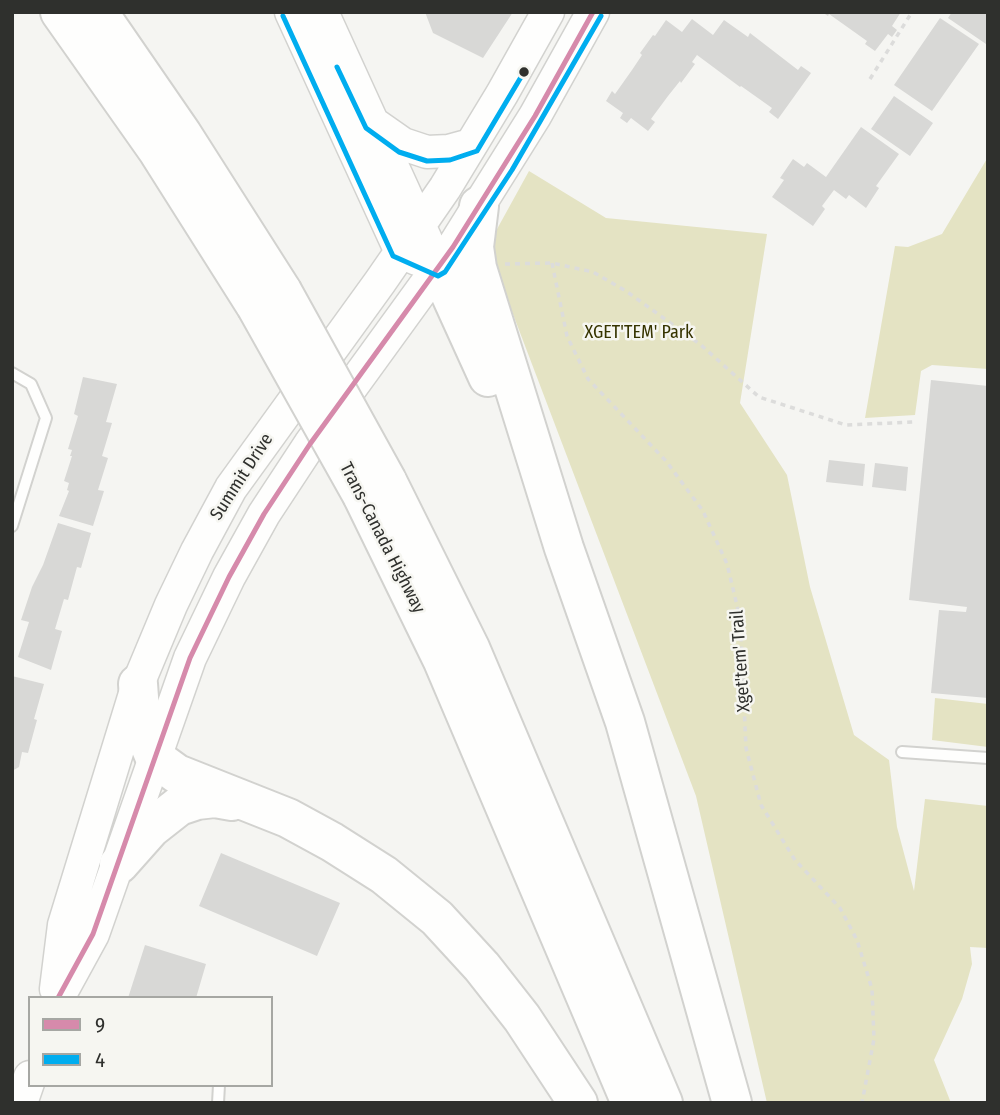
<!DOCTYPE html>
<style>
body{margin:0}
#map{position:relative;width:1000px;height:1115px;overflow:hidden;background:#f5f5f2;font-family:"Fira Sans Condensed",sans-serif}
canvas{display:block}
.frame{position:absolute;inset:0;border:14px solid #2f302d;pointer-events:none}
.legend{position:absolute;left:28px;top:996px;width:245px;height:91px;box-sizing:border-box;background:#f6f6f1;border:2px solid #a6a7a3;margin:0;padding:9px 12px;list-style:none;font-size:21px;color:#2f302d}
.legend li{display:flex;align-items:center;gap:14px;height:35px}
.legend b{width:35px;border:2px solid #a6a7a3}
</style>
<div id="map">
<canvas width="1000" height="1115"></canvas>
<div class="frame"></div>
<ul class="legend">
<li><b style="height:9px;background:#d68aab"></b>9</li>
<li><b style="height:9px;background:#00adef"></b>4</li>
</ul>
</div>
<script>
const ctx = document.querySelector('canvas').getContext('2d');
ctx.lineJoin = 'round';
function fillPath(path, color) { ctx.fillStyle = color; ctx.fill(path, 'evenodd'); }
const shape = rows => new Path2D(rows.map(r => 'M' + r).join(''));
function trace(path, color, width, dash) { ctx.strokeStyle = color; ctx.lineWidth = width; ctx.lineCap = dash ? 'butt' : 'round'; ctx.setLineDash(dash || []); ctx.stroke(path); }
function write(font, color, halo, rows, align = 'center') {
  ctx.font = font + ' "Fira Sans Condensed",sans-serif'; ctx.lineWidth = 5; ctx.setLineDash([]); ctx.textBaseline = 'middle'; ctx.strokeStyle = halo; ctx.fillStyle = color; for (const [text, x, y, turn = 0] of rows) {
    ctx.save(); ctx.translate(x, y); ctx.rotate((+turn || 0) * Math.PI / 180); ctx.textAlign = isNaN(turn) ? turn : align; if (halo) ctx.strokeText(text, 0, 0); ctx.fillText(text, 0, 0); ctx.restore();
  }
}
fillPath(shape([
 [988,157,988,369,932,365,921,371,915,415,865,418,895,246,908,247,942,234],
 [529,171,606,218,767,234,740,403,787,475,810,587,854,735,889,760,897,827,914,891,925,799,988,806,988,948,970,947,972,964,962,999,934,1060,951,1103,767,1103,696,796,497,272,491,240],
 [935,698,988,704,988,747,932,740]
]), '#e4e3c3');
fillPath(shape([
 [425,12,513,12,483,58,433,33],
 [822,12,901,12,892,26,897,30,892,37,888,34,875,51,865,44,867,41,829,14,828,16],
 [952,12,988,12,986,44,948,18],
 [940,18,979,44,932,111,894,85],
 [692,19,713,35,724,20,748,37,750,33,798,70,801,66,811,73,778,119,769,112,772,108,741,86,740,87,697,55,692,62,695,64,681,83,680,81,668,96,651,119,655,122,648,131,631,118,627,123,620,118,623,113,606,101,612,91,615,94,632,70,642,55,640,53,653,35,655,36,666,20,682,32],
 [894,96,933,123,910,156,871,129],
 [861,127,899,154,876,186,879,188,866,208,849,195,846,199,834,190,822,206,825,209,813,226,772,197,784,180,780,178,793,159,804,167,807,163,826,177],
 [83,377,117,384,106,422,112,423,102,456,108,458,98,490,104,491,93,526,59,516,69,491,67,490,69,483,64,481,72,456,70,456,72,450,68,449,78,416,74,414],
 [931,380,988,386,988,698,931,693,939,610,966,612,967,607,909,600],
 [829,460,865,464,863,486,826,482],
 [875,463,908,467,906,491,872,487],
 [58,523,91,533,81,568,77,567,68,600,64,599,55,629,62,631,51,670,18,657,29,622,21,620,32,587,43,565],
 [12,676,44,684,34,719,37,720,28,753,22,752,19,767,12,771],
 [221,853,340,903,317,956,199,906],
 [145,945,206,964,196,998,128,998]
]), '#d8d8d6');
const service = shape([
 [12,373,31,384,46,418,12,526],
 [902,752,988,758],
 [218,1103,219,1085]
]);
const secondary = shape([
 [291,12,401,252,417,259],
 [322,12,426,240],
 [373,123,403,144,427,152,449,151,471,145],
 [56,989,64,925,138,684,171,605,197,551,231,488,380,282,445,188,502,94,548,12],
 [58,998,93,934,190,658,229,577,264,514,310,444,453,247,535,116,593,12],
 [21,1103,30,1077]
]);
const motorway = shape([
 [60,12,158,151,256,306],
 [98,12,182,134,282,291],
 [479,206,474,247,477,268,564,548,625,722,732,1103],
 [438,267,488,377],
 [387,481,470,648,663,1103],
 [362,495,443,661,631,1103],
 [138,684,141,724,155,758,177,774,288,818,332,842,384,875,437,918,482,967,522,1018,578,1103],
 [119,864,151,828,179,806,197,800,215,798,232,801]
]);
trace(service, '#d2d2cf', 14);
trace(secondary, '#d2d2cf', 35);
trace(motorway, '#d2d2cf', 42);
trace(shape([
 [870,79,912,12],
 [552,263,567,336,588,379,666,461,703,511,727,564,740,618,746,748,761,805,795,860,840,908,857,940,872,989,874,1039,862,1103],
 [505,264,552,263,593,272,626,291,701,345,759,397,846,425,913,422]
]), '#dcdcdb', 3.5, [5, 5]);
trace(service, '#fefefd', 10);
trace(secondary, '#fefefd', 32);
trace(motorway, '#fefefd', 38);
const motorwayBridge = shape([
 [282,291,387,481],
 [256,306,362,495]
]);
trace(motorwayBridge, '#d2d2cf', 42, []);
trace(motorwayBridge, '#fefefd', 38);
trace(shape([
 [58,998,93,934,190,658,229,577,264,514,310,444,453,247,535,116,593,12]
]), '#d68aab', 5);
trace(shape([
 [283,16,393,256,438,276,445,272,512,170,601,16],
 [337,67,366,128,399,152,427,161,450,160,477,151,524,72]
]), '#00adef', 5);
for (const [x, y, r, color] of [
 [524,72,6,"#2f302d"]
]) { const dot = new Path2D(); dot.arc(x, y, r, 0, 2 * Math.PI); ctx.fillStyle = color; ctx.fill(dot); trace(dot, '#f6f6f1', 2.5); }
write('18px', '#363400', '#f6f6f1', [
 ["XGET'TEM' Park",639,333]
]);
write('18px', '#2f302d', '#f6f6f1', [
 ["Summit Drive",242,477,-57],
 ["Trans-Canada Highway",382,538,63],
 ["Xget'tem' Trail",741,661,-94]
]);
</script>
